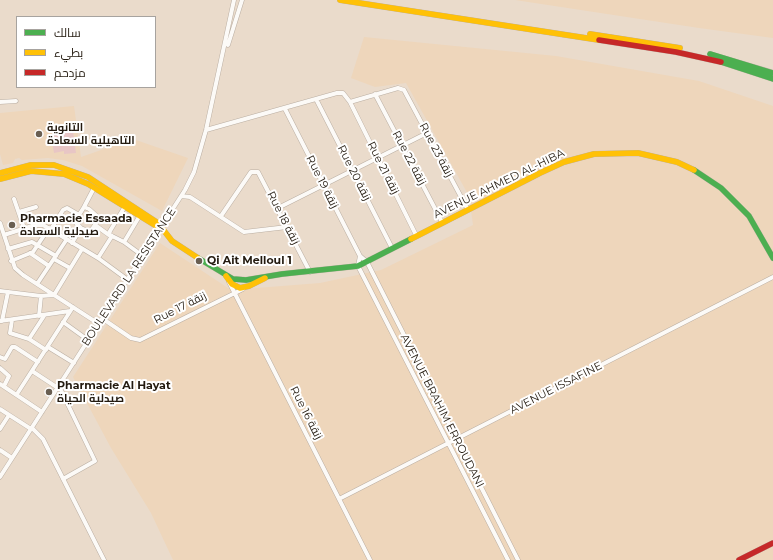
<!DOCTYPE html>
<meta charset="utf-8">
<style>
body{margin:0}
#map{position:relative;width:773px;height:560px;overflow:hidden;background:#eadbcb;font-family:Montserrat,Cairo,sans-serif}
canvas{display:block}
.legend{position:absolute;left:16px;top:16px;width:140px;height:72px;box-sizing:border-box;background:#fff;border:1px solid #a7a39f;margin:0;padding:5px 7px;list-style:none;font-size:12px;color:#231a0f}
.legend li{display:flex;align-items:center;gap:8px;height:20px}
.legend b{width:20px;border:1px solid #a7a39f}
</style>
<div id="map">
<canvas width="773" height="560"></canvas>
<ul class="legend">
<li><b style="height:5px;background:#4caf50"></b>سالك</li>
<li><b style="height:5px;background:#ffc107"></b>بطيء</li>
<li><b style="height:5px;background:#c62828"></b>مزدحم</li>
</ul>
</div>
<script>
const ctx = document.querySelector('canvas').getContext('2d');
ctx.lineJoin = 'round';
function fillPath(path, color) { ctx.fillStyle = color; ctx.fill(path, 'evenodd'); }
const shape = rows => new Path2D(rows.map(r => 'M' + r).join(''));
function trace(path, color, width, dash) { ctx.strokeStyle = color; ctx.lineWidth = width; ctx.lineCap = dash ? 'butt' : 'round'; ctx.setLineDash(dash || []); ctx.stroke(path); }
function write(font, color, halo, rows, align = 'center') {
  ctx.font = font + ' Montserrat,Cairo,sans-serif'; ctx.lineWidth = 4; ctx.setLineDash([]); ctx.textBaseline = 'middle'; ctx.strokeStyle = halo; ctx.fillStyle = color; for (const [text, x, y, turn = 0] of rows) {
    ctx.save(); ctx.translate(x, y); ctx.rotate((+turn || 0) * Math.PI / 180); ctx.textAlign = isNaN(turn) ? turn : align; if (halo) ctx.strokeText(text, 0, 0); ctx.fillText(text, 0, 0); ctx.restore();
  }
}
fillPath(shape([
 [515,0,773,0,773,38,699,28],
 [364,37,556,56,699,81,773,106,773,560,173,560,151,513,111,448,73,377,160,243,231,290,320,283,381,270,473,225,469,196,406,83,375,87,351,78],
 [74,106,81,157,133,139,188,158,162,211,82,166,63,160,48,158,22,160,19,158,15,159,13,163,3,165,0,154,0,113]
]), '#eed6bb');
fillPath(shape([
 [73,131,76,153,64,154,64,151,54,153,51,134]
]), '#e8c6c5');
const street = shape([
 [228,45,242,0],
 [375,94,442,222],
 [316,99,392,248],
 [0,102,16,101],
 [350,102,398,88,404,90,468,210],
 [285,109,360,256,367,262,518,560],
 [206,130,337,93,343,93,350,102,416,235],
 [181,196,190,197,244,232,287,227],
 [14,199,24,228],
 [84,207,94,188],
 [278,208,427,133],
 [19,212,36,207],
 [79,215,76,223,81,228,90,232,95,225,109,235],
 [221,216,251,172,258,172,310,272],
 [0,223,15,268,23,275,99,324],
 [51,229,63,210,67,208,79,215,84,207,89,209,99,218,95,225],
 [4,235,35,225,43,225,98,258,128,280],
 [112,236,124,242,139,217],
 [124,242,143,256],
 [72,243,81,228],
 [8,249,32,242,56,256],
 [30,253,49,266],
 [360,256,358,266,508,560],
 [98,258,112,236,109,235,110,231,124,208],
 [54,259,70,268],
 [11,261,33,252,49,228],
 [229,282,370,560],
 [37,284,67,239],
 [0,291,41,296,54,295,82,249],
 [39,316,41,296],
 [103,319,131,338,140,340,243,289],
 [12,320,10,333,29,339,44,316],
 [0,321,70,311],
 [2,321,8,292],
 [63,322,88,340],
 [29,339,46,350],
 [48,347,74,363],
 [0,357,5,359,12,347,15,347,38,362],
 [0,368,9,376,4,386],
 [32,371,58,388],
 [0,384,42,412],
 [59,386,95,461,63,479],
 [17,394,73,307],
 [0,409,31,429],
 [32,428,43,439,104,560],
 [0,429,9,415],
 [0,450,12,458],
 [0,477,185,190,194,172,206,130,234,0],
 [339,499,773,277]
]);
const fast = shape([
 [710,54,773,73],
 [721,62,773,79],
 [694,170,721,188,749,216,773,258],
 [198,258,233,279,246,280,282,274,358,266,411,239]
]);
const slow = shape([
 [340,0,599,40],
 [590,34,680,48],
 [0,173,31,165,54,165,88,177,158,223,172,241,198,258],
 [0,179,31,171,64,174,88,184,161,229],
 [411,239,540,173,564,162,594,154,638,153,677,162,694,170],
 [226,276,232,284,240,288,249,286,265,278]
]);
const jam = shape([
 [599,40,676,52,721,62],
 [739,560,773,543]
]);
trace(street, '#baaea2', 5);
trace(fast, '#baaea2', 6);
trace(slow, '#baaea2', 6);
trace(jam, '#baaea2', 6);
trace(street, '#fcfaf7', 4);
trace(fast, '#4caf50', 5.5);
trace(slow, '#ffc107', 5.5);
trace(jam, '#c62828', 5.5);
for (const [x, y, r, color] of [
 [39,134,4,"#695e51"],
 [12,225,4,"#695e51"],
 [199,261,4,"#695e51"],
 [49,392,4,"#695e51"]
]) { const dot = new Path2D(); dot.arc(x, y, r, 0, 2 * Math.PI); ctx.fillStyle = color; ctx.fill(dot); trace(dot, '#fff', 1.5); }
write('bold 11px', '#231a0f', '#fff', [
 ["التانوية",47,128],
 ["التاهيلية السعادة",47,141],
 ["Pharmacie Essaada",20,219],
 ["صيدلية السعادة",20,232],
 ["Qi Ait Melloul 1",207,261],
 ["Pharmacie Al Hayat",57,386],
 ["صيدلية الحياة",57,399]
], 'left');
write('11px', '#231a0f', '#fff', [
 ["Rue 23 زنقة",436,150,62],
 ["Rue 22 زنقة",409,158,62],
 ["Rue 21 زنقة",383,168,63],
 ["Rue 20 زنقة",354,173,63],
 ["Rue 19 زنقة",322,182,63],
 ["AVENUE AHMED AL-HIBA",499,184,-26],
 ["Rue 18 زنقة",283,218,63],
 ["BOULEVARD LA RESISTANCE",129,277,-57],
 ["Rue 17 زنقة",180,308,-27],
 ["AVENUE ISSAFINE",556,388,-27],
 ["AVENUE BRAHIM ERROUDANI",442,411,63],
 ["Rue 16 زنقة",306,413,63]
]);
</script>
